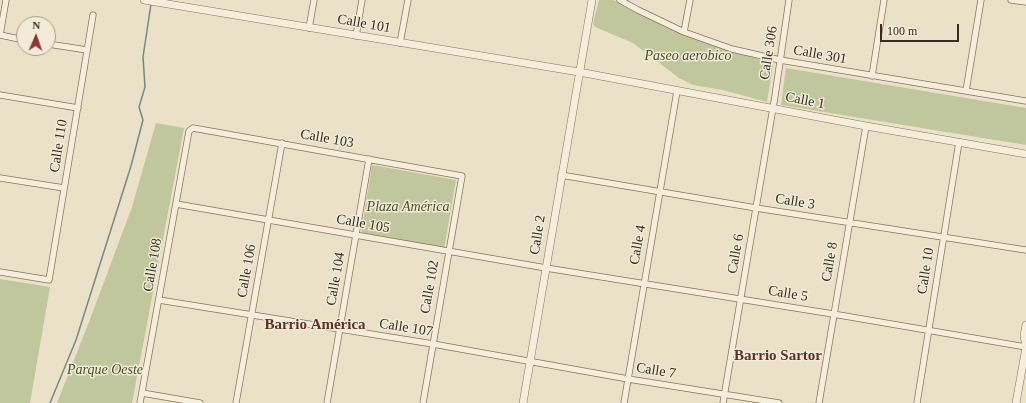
<!DOCTYPE html>
<meta charset="utf-8">
<style>
body{margin:0}
#map{position:relative;width:1026px;height:403px;overflow:hidden;background:#eae1c8;font-family:Georgia,serif}
canvas{display:block}
.north{position:absolute;left:16px;top:16px;width:40px;height:40px;box-sizing:border-box;background:#f2ebd7;border:1px solid #a79f8e;border-radius:50%;rotate:2deg;font-size:11px;font-weight:700;line-height:16px;text-align:center;color:#362c21}
.north::after{content:'';display:block;margin:auto;width:14px;height:18px;background:#8e3635;clip-path:polygon(50% 0,100% 100%,50% 72%,0 100%)}
.scale{position:absolute;left:880px;top:24px;width:79px;height:18px;box-sizing:border-box;border:2px solid #362c21;border-top:0;padding-left:5px;font-size:12px;line-height:14px;white-space:nowrap;color:#362c21;-webkit-text-stroke:3px #f2ebd7;paint-order:stroke}
</style>
<div id="map">
<canvas width="1026" height="403"></canvas>
<div class="north">N</div>
<div class="scale">100 m</div>
</div>
<script>
const ctx = document.querySelector('canvas').getContext('2d');
ctx.lineJoin = 'round';
function fillPath(path, color) { ctx.fillStyle = color; ctx.fill(path, 'evenodd'); }
const shape = rows => new Path2D(rows.map(r => 'M' + r).join(''));
function trace(path, color, width, dash) { ctx.strokeStyle = color; ctx.lineWidth = width; ctx.lineCap = dash ? 'butt' : 'round'; ctx.setLineDash(dash || []); ctx.stroke(path); }
function write(font, color, halo, rows, align = 'center') {
  ctx.font = font + ' Georgia,serif'; ctx.lineWidth = 3; ctx.setLineDash([]); ctx.textBaseline = 'middle'; ctx.strokeStyle = halo; ctx.fillStyle = color; for (const [text, x, y, turn = 0] of rows) {
    ctx.save(); ctx.translate(x, y); ctx.rotate((+turn || 0) * Math.PI / 180); ctx.textAlign = isNaN(turn) ? turn : align; if (halo) ctx.strokeText(text, 0, 0); ctx.fillText(text, 0, 0); ctx.restore();
  }
}
fillPath(shape([
 [599,0,613,0,773,65,767,102,723,90,693,85,679,78,633,43,595,27,593,23],
 [786,68,1026,108,1026,145,781,105],
 [156,123,184,128,132,403,57,403,89,322,132,207],
 [372,165,456,180,444,249,361,234],
 [0,279,50,287,30,403,0,403]
]), '#c1c79d');
trace(shape([
 [50,403,76,340,131,166,143,120,139,107,145,87,143,57,151,4]
]), '#708c86', 1.5);
const minor = shape([
 [620,0,638,10,684,32,732,49,780,60,1026,101],
 [1011,0,1026,2],
 [309,28,314,0],
 [684,32,690,0],
 [0,35,6,0],
 [0,35,24,40],
 [356,36,362,0],
 [400,43,408,0],
 [48,44,87,50],
 [872,76,884,0],
 [966,91,981,0],
 [0,95,78,108],
 [561,175,756,208,1026,250],
 [0,178,64,188],
 [176,204,546,268,833,314,1026,347],
 [0,272,49,280,93,15],
 [159,300,433,344,628,379,779,403],
 [142,393,200,403],
 [140,403,189,131,193,128,462,176,423,403],
 [236,403,282,143],
 [327,403,369,159],
 [624,403,677,91],
 [723,403,775,96,789,0],
 [819,403,866,126],
 [917,403,959,142]
]);
const tertiary = shape([
 [144,0,579,72,866,126,1026,154],
 [1026,325,1024,336,1026,346],
 [523,403,592,0],
 [1016,403,1026,347]
]);
trace(minor, '#85745f', 7);
trace(tertiary, '#85745f', 8);
trace(minor, '#f6eedb', 5.5);
trace(tertiary, '#f6eedb', 7);
write('14px', '#362c21', '#f2ebd7', [
 ["Calle 101",364,24,10],
 ["Calle 306",769,53,-81],
 ["Calle 301",820,55,10],
 ["Calle 1",805,101,11],
 ["Calle 103",327,139,10],
 ["Calle 110",59,146,-81],
 ["Calle 3",795,202,9],
 ["Calle 105",363,224,10],
 ["Calle 2",538,235,-81],
 ["Calle 4",638,245,-80],
 ["Calle 6",736,254,-80],
 ["Calle 8",830,262,-80],
 ["Calle 108",153,265,-80],
 ["Calle 106",247,271,-80],
 ["Calle 10",926,271,-81],
 ["Calle 104",336,279,-80],
 ["Calle 102",430,287,-80],
 ["Calle 5",788,294,9],
 ["Calle 107",406,328,9],
 ["Calle 7",656,371,9]
]);
write('italic 14px', '#46512a', '#f2ebd7', [
 ["Paseo aerobico",688,56],
 ["Plaza América",408,207],
 ["Parque Oeste",105,370]
]);
write('bold 15px', '#5f3225', '#f2ebd7', [
 ["Barrio América",315,325],
 ["Barrio Sartor",778,356]
]);
</script>
